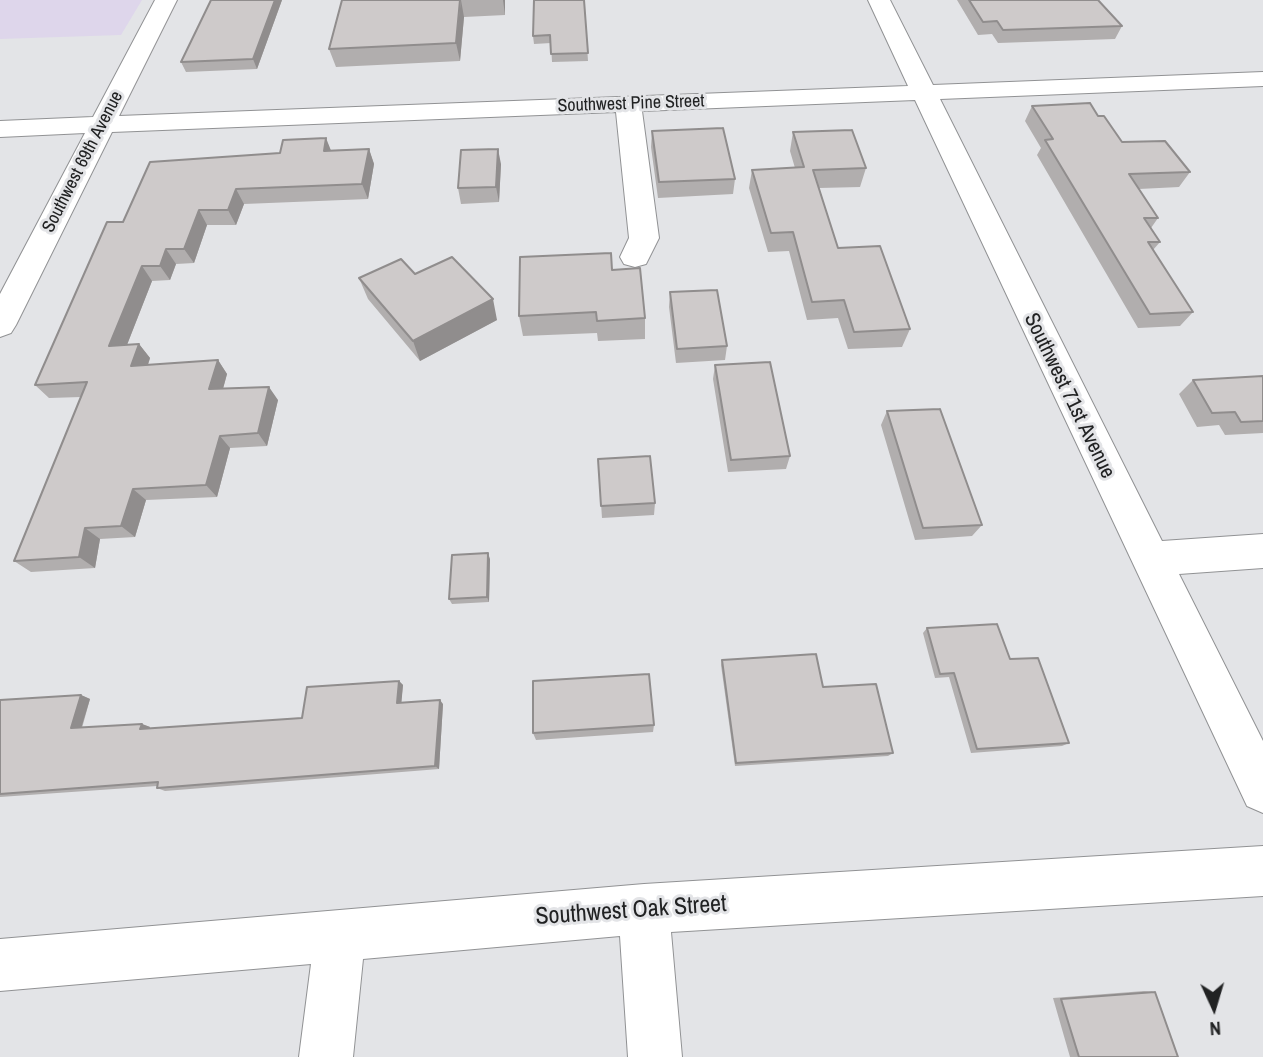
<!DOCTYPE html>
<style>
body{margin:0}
#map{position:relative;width:1263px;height:1057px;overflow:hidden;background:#e3e4e7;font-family:"Archivo Narrow",sans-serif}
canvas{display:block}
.north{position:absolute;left:1179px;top:973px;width:70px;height:70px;-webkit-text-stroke:5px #e3e4e7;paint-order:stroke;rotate:176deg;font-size:19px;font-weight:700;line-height:28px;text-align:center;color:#212223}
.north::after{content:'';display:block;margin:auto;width:24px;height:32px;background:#212223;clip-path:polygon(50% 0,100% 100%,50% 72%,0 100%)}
</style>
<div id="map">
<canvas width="1263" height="1057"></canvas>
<div class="north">N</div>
</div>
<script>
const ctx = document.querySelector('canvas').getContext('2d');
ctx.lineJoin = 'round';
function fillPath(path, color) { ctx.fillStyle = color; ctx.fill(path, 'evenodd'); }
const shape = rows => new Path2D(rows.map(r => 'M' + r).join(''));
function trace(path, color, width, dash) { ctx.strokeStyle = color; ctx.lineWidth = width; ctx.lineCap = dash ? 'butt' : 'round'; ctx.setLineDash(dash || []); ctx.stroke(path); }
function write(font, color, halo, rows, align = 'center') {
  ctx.font = font + ' "Archivo Narrow",sans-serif'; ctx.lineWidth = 6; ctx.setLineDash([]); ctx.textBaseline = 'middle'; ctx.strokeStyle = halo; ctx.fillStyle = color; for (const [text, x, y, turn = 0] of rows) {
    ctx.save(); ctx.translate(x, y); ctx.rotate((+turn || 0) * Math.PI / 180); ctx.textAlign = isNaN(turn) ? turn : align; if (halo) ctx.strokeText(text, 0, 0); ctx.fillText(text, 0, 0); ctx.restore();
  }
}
fillPath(shape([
 [0,0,142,0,121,35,0,39]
]), '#ded6eb');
const minor = shape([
 [155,0,177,0,119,116,908,86,868,0,890,0,933,85,1263,72,1263,86,940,99,1162,541,1263,534,1263,568,1179,574,1263,741,1263,813,1247,806,915,100,642,111,659,238,646,264,635,267,624,264,620,257,629,238,616,112,112,132,16,325,11,333,0,337,0,294,85,133,0,137,0,121,93,117,155,0],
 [1263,846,1263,896,671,932,682,1057,628,1057,620,936,363,959,353,1057,299,1057,311,964,0,991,0,939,644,884,1263,846]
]);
trace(minor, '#919294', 2);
fillPath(minor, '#fff');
fillPath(shape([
 [211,0,282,0,257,69,186,72,181,62],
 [341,0,505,0,505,15,464,17,460,61,336,67,329,49,342,2],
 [584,0,588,61,552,62,551,43,534,44,533,36],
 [957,0,1098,0,1122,26,1115,39,998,43,992,34,978,35],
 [1032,106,1098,116,1122,142,1190,172,1179,187,1139,189,1158,218,1151,228,1160,242,1153,250,1193,312,1180,326,1138,328,1037,155,1041,148,1025,121],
 [652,131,735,179,733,194,658,198,651,147],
 [793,132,866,168,860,187,819,188,838,248,910,329,902,347,848,349,838,318,807,320,789,251,768,252,749,188,752,170,795,168,790,151],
 [369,149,374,164,368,199,244,204,236,225,207,225,194,263,176,264,170,280,152,281,127,345,139,344,150,358,148,365,218,360,227,374,223,389,278,400,267,446,230,448,217,497,146,500,135,537,100,539,95,568,31,572,14,561,81,397,49,398,35,385,123,222,331,150],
 [501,164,499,202,461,204,458,188],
 [612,270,645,318,645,339,598,341,597,333,523,336,519,316],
 [415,274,497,320,420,361,368,299,359,278],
 [670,292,727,346,725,360,676,363,669,307],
 [715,365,790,456,786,469,728,472,713,379],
 [1263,376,1263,433,1225,435,1219,425,1197,427,1179,394,1193,380],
 [887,411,982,525,972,536,915,540,881,425],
 [598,459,655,503,654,515,602,518],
 [490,559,489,602,452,604,449,599],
 [927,628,1010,659,1069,743,1062,746,971,753,949,677,935,678,923,633],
 [722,660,823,687,893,753,888,756,735,766,721,665],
 [399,681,403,685,401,703,443,704,439,769,165,791,157,788,157,786,0,797,0,700,81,695,90,699,82,728,142,724,150,727,149,729,302,718],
 [654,725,653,732,536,740,533,733],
 [1144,991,1155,992,1178,1057,1070,1057,1053,998]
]), '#b1aeae');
fillPath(shape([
 [275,0,282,0,257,69,253,59],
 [461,0,464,17,460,61,456,43],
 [503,0,505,0,505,15],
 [326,138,332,153,324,151],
 [369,149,374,164,368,199,362,184],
 [498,149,501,164,499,202,496,187],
 [236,189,244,204,236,225,228,210],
 [199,210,207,225,194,263,184,249],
 [166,249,176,264,170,280,160,266],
 [142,266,152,281,121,360,109,346],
 [493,299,497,320,420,361,413,341],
 [139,344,150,358,143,379,131,366],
 [218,360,227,374,219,403,209,389],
 [269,387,278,400,267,446,258,433],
 [220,436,230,448,217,497,206,485],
 [133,489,146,500,135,537,121,526],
 [85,528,100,539,95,568,79,557],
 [488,553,490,559,489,602,487,597],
 [399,681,403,685,401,707,397,703],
 [81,695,90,699,80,732,71,728],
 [440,700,443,704,439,769,435,766],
 [142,724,150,727,148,733,140,729]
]), '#908d8d');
const building = shape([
 [211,0,275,0,253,59,181,62,211,0],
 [342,0,460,0,456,43,329,49,342,0],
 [534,0,584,0,588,53,551,54,550,35,533,36,534,0],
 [969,0,1098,0,1122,26,1003,30,997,21,983,22,969,0],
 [1090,103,1098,116,1104,116,1122,142,1165,141,1190,172,1129,174,1158,218,1144,218,1160,242,1148,242,1193,312,1150,314,1045,140,1053,139,1032,106,1090,103],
 [723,128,735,179,659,182,652,131,723,128],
 [852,130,866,168,813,170,838,248,880,246,910,329,854,332,844,300,812,302,793,232,771,233,752,170,804,167,793,132,852,130],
 [326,138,324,151,369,149,362,184,236,189,228,210,199,210,184,249,166,249,160,266,142,266,109,346,139,344,131,366,218,360,209,389,269,387,258,433,220,436,206,485,133,489,121,526,85,528,79,557,14,561,87,382,35,385,107,222,123,222,150,162,280,153,283,140,326,138],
 [498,149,496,187,458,188,461,150,498,149],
 [611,253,612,270,640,268,645,318,597,321,596,312,519,316,520,257,611,253],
 [452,257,493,299,413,341,359,278,401,259,415,274,452,257],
 [717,290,727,346,677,349,670,292,717,290],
 [770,362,790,456,731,460,715,365,770,362],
 [1263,376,1263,421,1241,422,1235,412,1212,413,1193,380,1263,376],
 [940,409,982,525,923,528,887,411,940,409],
 [650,456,655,503,601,506,598,459,650,456],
 [488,553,487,597,449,599,452,555,488,553],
 [997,624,1010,659,1038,658,1069,743,977,749,954,673,940,674,927,628,997,624],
 [816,654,823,687,876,684,893,753,736,763,722,660,816,654],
 [649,674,654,725,533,733,533,681,649,674],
 [399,681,397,703,440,700,435,766,157,788,158,782,0,794,0,700,81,695,71,728,142,724,140,729,302,718,307,687,399,681],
 [1155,992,1178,1057,1079,1057,1061,999,1155,992]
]);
fillPath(building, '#cecaca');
trace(building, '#908d8d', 2);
write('18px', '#212223', '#e3e4e7', [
 ["Southwest Pine Street",631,104,-2],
 ["Southwest 69th Avenue",83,162,-63]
]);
write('21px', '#212223', '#e3e4e7', [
 ["Southwest 71st Avenue",1069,396,64]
]);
write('24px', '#212223', '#e3e4e7', [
 ["Southwest Oak Street",631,911,-4]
]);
</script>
